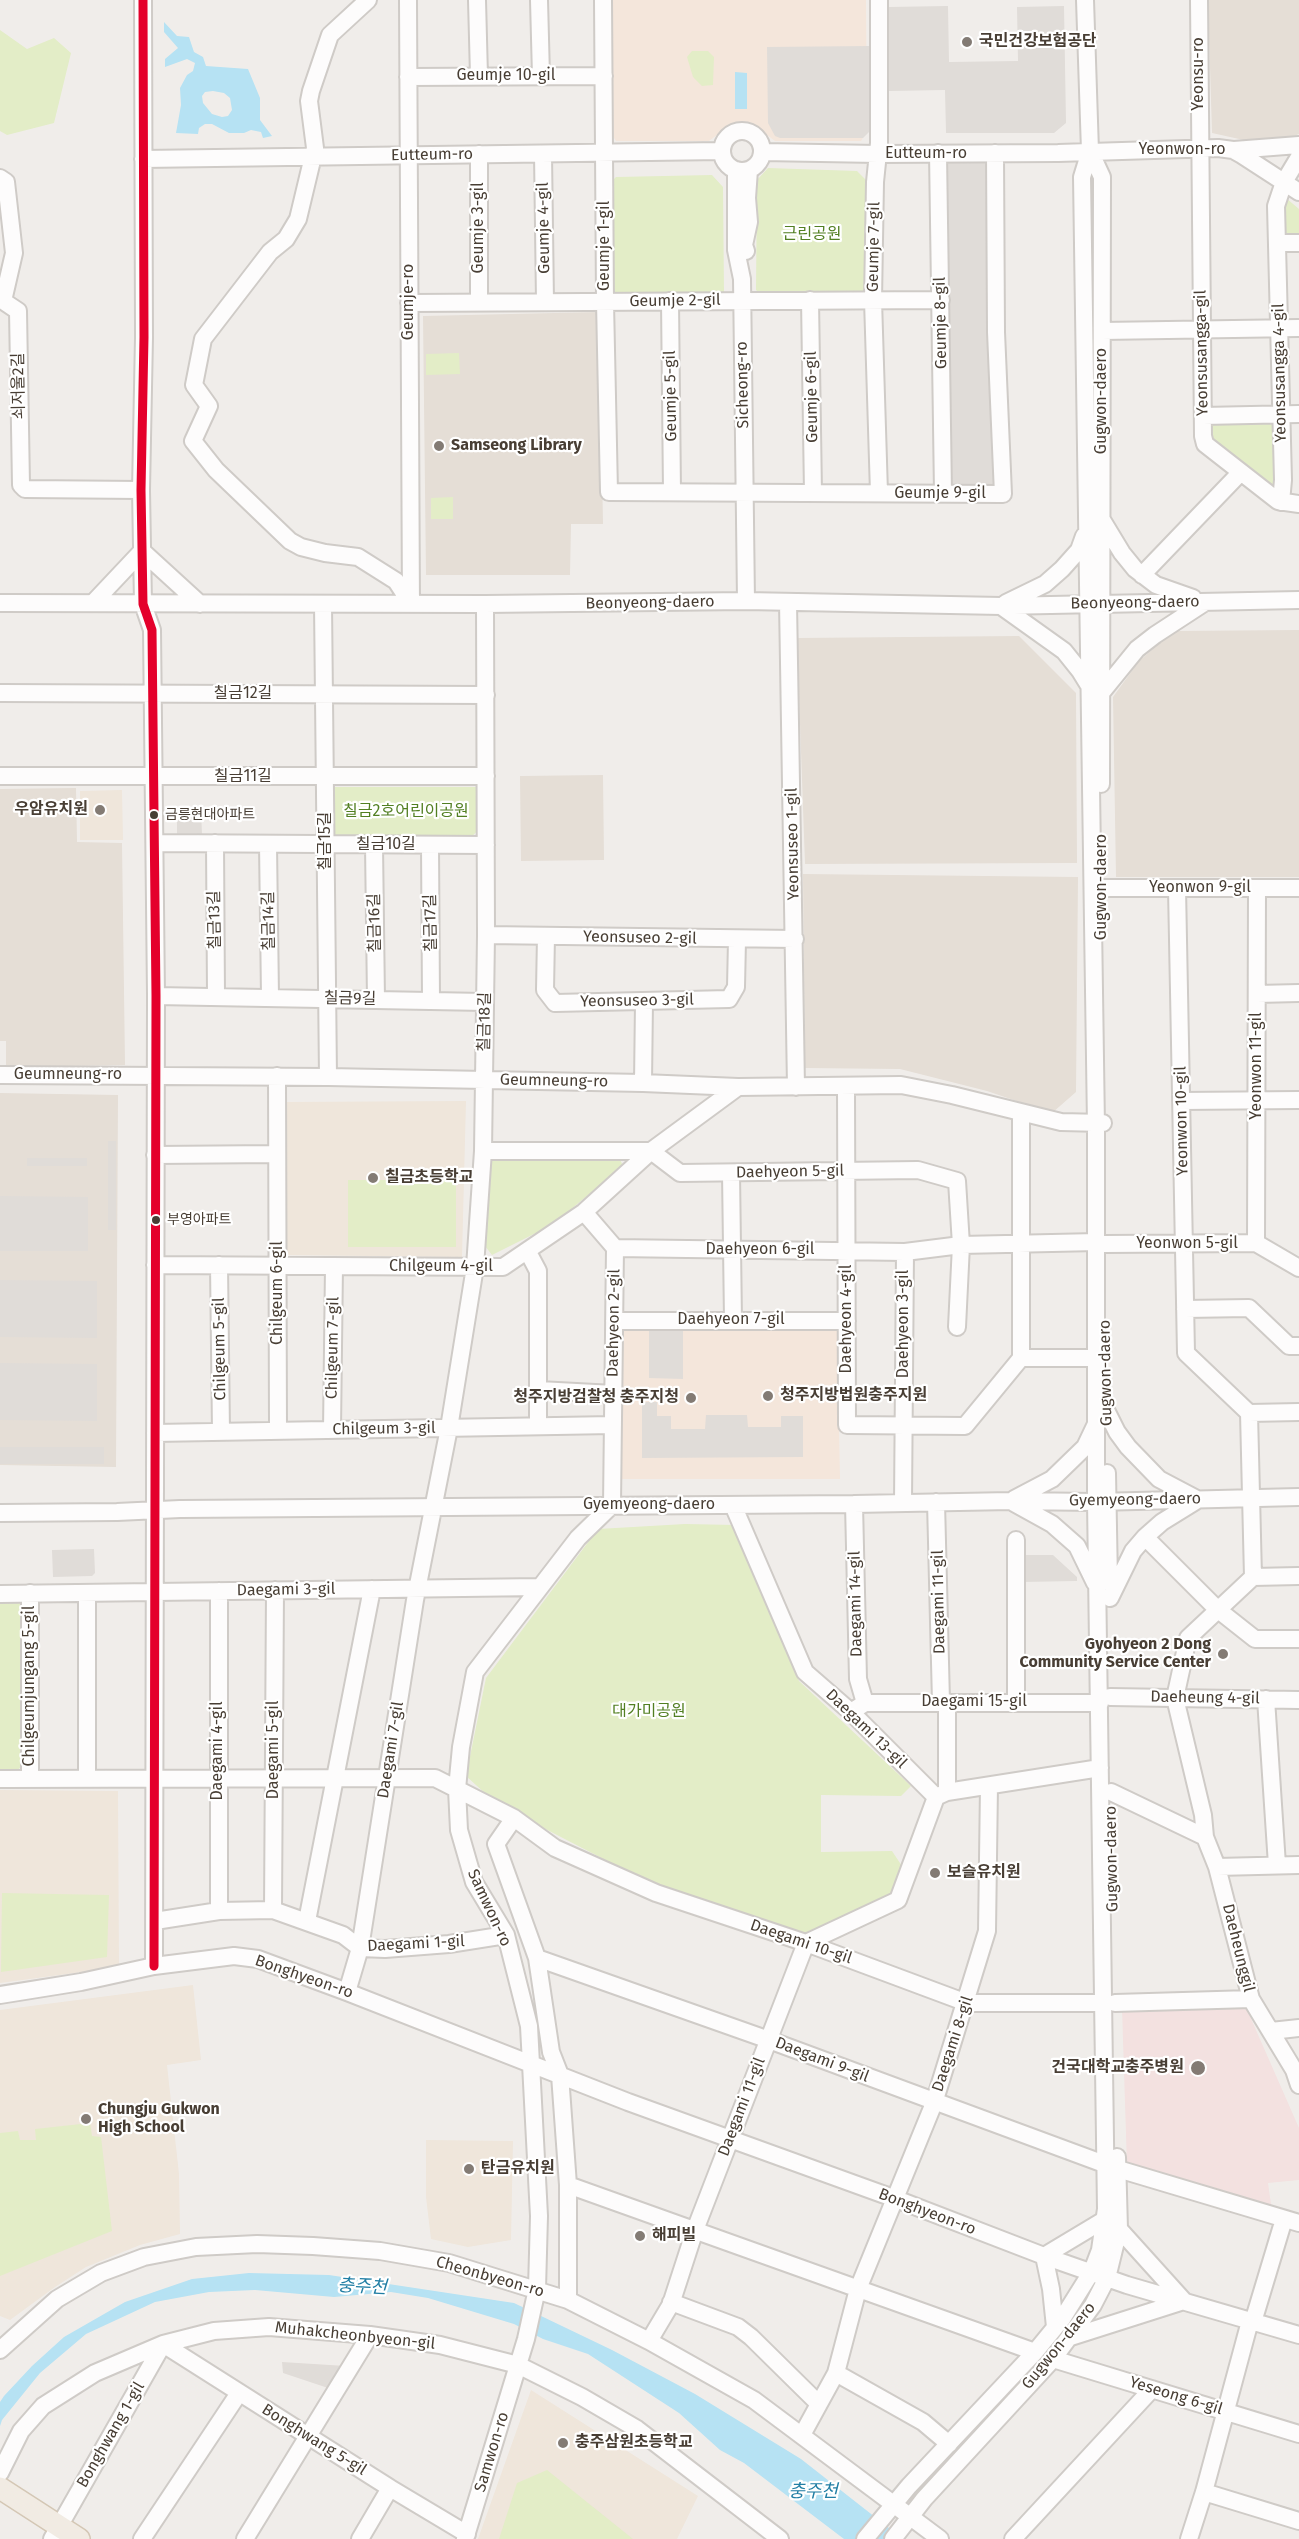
<!DOCTYPE html>
<meta charset="utf-8">
<style>
body{margin:0}
canvas{display:block;background:#f0edea}
</style>
<canvas width="1299" height="2539"></canvas>
<script>
const ctx = document.querySelector('canvas').getContext('2d');
ctx.lineJoin = 'round';
function fillPath(path, color) { ctx.fillStyle = color; ctx.fill(path, 'evenodd'); }
const shape = rows => new Path2D(rows.map(r => 'M' + r).join(''));
function trace(path, color, width, dash) { ctx.strokeStyle = color; ctx.lineWidth = width; ctx.lineCap = dash ? 'butt' : 'round'; ctx.setLineDash(dash || []); ctx.stroke(path); }
function write(font, color, halo, rows, align = 'center') {
  ctx.font = font + ' "Fira Sans","Noto Sans KR",sans-serif'; ctx.lineWidth = 4.5; ctx.setLineDash([]); ctx.textBaseline = 'middle'; ctx.strokeStyle = halo; ctx.fillStyle = color; for (const [text, x, y, turn = 0] of rows) {
    ctx.save(); ctx.translate(x, y); ctx.rotate((+turn || 0) * Math.PI / 180); ctx.textAlign = isNaN(turn) ? turn : align; if (halo) ctx.strokeText(text, 0, 0); ctx.fillText(text, 0, 0); ctx.restore();
  }
}
fillPath(shape([
 [1208,0,1299,0,1299,134,1271,146,1212,133],
 [599,312,603,524,571,524,570,575,426,575,423,316],
 [1299,630,1299,877,1116,877,1113,697,1139,661,1174,631],
 [1019,636,1076,693,1077,863,805,864,797,638],
 [603,775,604,860,521,861,520,776],
 [76,788,77,842,122,843,125,1065,6,1067,6,1041,0,1041,0,789],
 [803,874,1078,877,1076,1092,1052,1113,987,1091,900,1069,805,1068],
 [0,1093,118,1095,116,1467,0,1465]
]), '#e5ded6');
fillPath(shape([
 [608,0,866,0,867,131,861,141,775,141,755,126,729,126,709,141,616,141,609,130],
 [617,1323,837,1324,840,1479,616,1479]
]), '#f4e6db');
fillPath(shape([
 [122,790,123,840,80,840,80,791],
 [466,1101,462,1257,279,1255,284,1102],
 [0,1790,118,1791,119,1967,0,1983],
 [193,1985,201,2060,167,2065,179,2174,180,2234,140,2245,86,2267,55,2287,10,2320,0,2316,0,2010],
 [426,2140,513,2141,511,2240,468,2247,431,2239,426,2197],
 [531,2390,698,2496,677,2539,478,2539]
]), '#efe6db');
fillPath(shape([
 [1245,2005,1299,2128,1299,2180,1268,2183,1272,2211,1127,2166,1122,2008]
]), '#f3e1e0');
fillPath(shape([
 [0,30,27,49,54,38,71,53,54,123,7,135,0,131],
 [692,51,708,51,714,57,713,85,702,86,693,77,687,57],
 [768,168,857,171,866,180,868,293,764,298,756,290,757,180],
 [712,175,723,187,724,293,720,297,620,297,613,292,611,182,616,177],
 [1286,198,1299,209,1299,239,1286,239,1282,233,1282,199],
 [459,353,460,374,426,375,426,354],
 [1279,419,1279,481,1267,487,1208,442,1207,420],
 [453,497,453,519,431,519,431,498],
 [333,787,480,787,480,829,471,837,333,837],
 [498,1156,619,1157,623,1166,552,1225,492,1255,485,1246,488,1162],
 [348,1180,456,1180,456,1247,348,1247],
 [685,1524,736,1525,799,1681,911,1786,901,1796,821,1795,821,1852,892,1851,904,1869,893,1896,801,1937,650,1883,497,1804,466,1776,486,1678,598,1529],
 [0,1599,26,1599,26,1761,17,1771,0,1771],
 [2,1893,109,1895,107,1957,1,1972],
 [90,2123,92,2136,101,2137,112,2231,0,2276,0,2133,18,2131,20,2140,36,2140,35,2129],
 [547,2470,633,2539,499,2539,517,2483]
]), '#e3edc7');
fillPath(shape([
 [948,6,949,62,1018,61,1017,7,1064,6,1066,123,1054,133,946,133,945,90,889,91,888,7],
 [869,46,869,132,863,138,780,138,775,136,768,123,767,47],
 [990,159,997,487,949,487,945,160],
 [177,809,201,809,202,835,177,835],
 [108,1141,116,1141,116,1230,108,1230],
 [27,1158,87,1158,87,1166,27,1166],
 [0,1196,88,1197,88,1251,0,1251],
 [0,1280,97,1281,97,1338,0,1337],
 [649,1329,683,1329,683,1379,649,1378],
 [0,1363,97,1364,97,1421,0,1420],
 [642,1402,657,1402,657,1416,671,1416,671,1429,705,1429,706,1415,747,1415,748,1427,781,1427,781,1416,803,1416,803,1457,642,1458],
 [0,1447,104,1447,104,1464,0,1464],
 [94,1549,95,1573,92,1576,53,1577,52,1550],
 [1020,1555,1053,1555,1077,1577,1077,1581,1021,1582],
 [282,2362,346,2366,331,2389,283,2373]
]), '#e0dcd8');
fillPath(shape([
 [164,22,177,36,189,37,194,52,203,57,206,66,248,69,260,98,260,120,272,136,263,138,261,132,251,130,244,133,229,133,212,124,205,124,199,128,198,134,176,133,181,105,180,88,187,75,193,71,195,63,187,59,165,67,165,59,178,48,164,32],
 [213,91,224,93,230,98,232,110,228,116,222,117,212,114,203,103,202,96,205,92],
 [735,72,747,73,747,109,735,109],
 [249,2273,329,2275,514,2303,612,2350,695,2394,801,2459,903,2539,844,2539,744,2463,720,2450,679,2413,588,2354,543,2339,514,2324,428,2298,391,2292,334,2297,255,2290,209,2292,155,2302,86,2334,40,2373,2,2420,0,2426,0,2402,4,2396,32,2366,64,2337,125,2302,192,2279]
]), '#b6e2f3');
const minor = shape([
 [143,0,144,337,141,490,143,604,152,630,156,996,154,1966],
 [368,0,330,35,311,91,309,101,315,148,298,219,286,239,270,252,203,339,194,385,209,406,193,441,216,470,290,541,301,547,325,553,358,557,396,581,411,604],
 [408,0,411,604],
 [477,0,479,76],
 [539,0,541,76],
 [603,0,605,302,609,492,1003,494,996,332,995,153],
 [1199,0,1203,436,1205,444,1278,501,1299,504],
 [408,77,604,76],
 '722 151a20 20 0 1 1 40 0a20 20 0 1 1-40 0Z',
 [1234,150,1299,145],
 [1090,151,1102,177,1101,784],
 [762,152,878,154,1058,153,1218,148,1233,150,1242,155,1299,192],
 [938,153,943,493],
 [543,154,545,302],
 [143,159,722,151],
 [736,170,736,250,742,279,746,601],
 [0,178,6,182,14,253,3,301,18,311,21,485,25,489,141,490],
 [1277,243,1299,243],
 [746,251,744,245,749,222,747,198,749,170],
 [810,300,813,493],
 [670,301,672,492],
 [479,302,479,154],
 [409,303,941,300],
 [1102,331,1299,328],
 [1203,416,1299,414],
 [879,493,873,300,875,182,879,143,879,0],
 [1281,502,1283,480,1276,206,1284,182,1299,157],
 [1102,520,1122,553,1135,569,1156,585,1193,598],
 [142,551,200,604],
 [1142,575,1241,472],
 [788,602,796,1087],
 [0,603,485,604,746,601,1001,606,1299,600],
 [93,603,142,551],
 [1006,603,1045,584,1062,569,1079,550,1084,536],
 [323,604,328,1077],
 [1001,606,1064,651,1080,671,1088,684],
 [1102,692,1137,649,1155,635,1204,603],
 [0,693,486,695],
 [0,776,486,776],
 [155,843,486,845],
 [215,843,216,996],
 [268,844,270,997],
 [374,845,376,1000],
 [430,845,431,1000],
 [1101,888,1299,888],
 [1177,888,1186,1353,1249,1413,1253,1577],
 [486,935,795,939],
 [546,936,545,990,555,1003,729,999,736,987,737,940],
 [1257,994,1299,993],
 [156,996,485,1002],
 [0,1075,328,1077,643,1083,738,1087,901,1085,952,1095,1061,1122,1103,1123],
 [277,1076,278,1431],
 [643,1083,644,1002],
 [846,1086,847,1425,965,1426,1021,1358,1021,1113],
 [1181,1101,1299,1100],
 [483,1151,651,1151,680,1173,918,1170,957,1181,961,1245,957,1327],
 [155,1155,277,1154],
 [731,1173,733,1320],
 [584,1212,615,1248,905,1252,961,1245,1097,1242],
 [1256,1243,1257,888],
 [1104,1244,1256,1243,1299,1268],
 [528,1252,538,1271,538,1426],
 [155,1265,503,1267,584,1212,651,1151,738,1087],
 [219,1265,221,1432],
 [1185,1309,1249,1308,1289,1346,1299,1346],
 [614,1321,847,1321],
 [1021,1358,1096,1358],
 [539,1390,614,1394],
 [1106,1410,1117,1432,1128,1447,1159,1479,1197,1499],
 [1249,1413,1299,1412],
 [332,1430,334,1266],
 [155,1433,613,1425],
 [1107,1473,1109,1582],
 [1014,1499,1052,1479,1085,1447,1095,1426],
 [936,1502,941,1702],
 [903,1503,905,1252],
 [1014,1503,1052,1524,1077,1546,1095,1583],
 [854,1504,858,1679,865,1703],
 [733,1505,805,1672,851,1712,936,1797,947,1792,1100,1768],
 [0,1513,117,1512,180,1509,854,1504,1011,1501,1096,1502,1299,1497],
 [1145,1537,1217,1609,1255,1639,1299,1639],
 [1016,1540,1016,1702],
 [1253,1577,1188,1638,1175,1698,1203,1815,1205,1837,1217,1867,1251,1999,1294,2070,1299,2085],
 [1253,1577,1299,1576],
 [30,1593,30,1779],
 [87,1593,87,1779],
 [0,1594,540,1587],
 [1110,1598,1133,1551,1145,1537,1162,1522,1196,1501],
 [1110,1697,1299,1700],
 [1266,1699,1277,1865],
 [947,1702,947,1792],
 [851,1712,865,1703,1100,1703],
 [0,1779,435,1778,514,1818,555,1848,656,1893,806,1943,967,2003,1104,2003],
 [1111,1792,1205,1837],
 [514,1818,496,1844,537,1958,551,2052,560,2075,568,2185,568,2300],
 [1217,1867,1299,1865],
 [273,1910,275,1590],
 [219,1911,219,1591],
 [155,1921,219,1911,273,1910,343,1935,360,1948,385,1949,449,1944,506,1935],
 [307,1921,372,1589],
 [537,1958,769,2040,1107,2165],
 [347,1992,360,1948,415,1600,449,1428,475,1267,483,1151,486,935,485,604],
 [0,1995,81,1982,154,1966,234,1956,258,1959,347,1992,628,2102,896,2199,1044,2256,1127,2285,1299,2335],
 [1115,2003,1251,1999],
 [1271,2031,1299,2028],
 [1118,2169,1299,2223],
 [568,2185,1035,2352],
 [671,2302,738,2327,751,2337,819,2404],
 [1253,2322,1284,2219],
 [1055,2327,1051,2289,1044,2256,1104,2220],
 [1071,2337,1184,2301,1119,2229],
 [649,2341,671,2304,695,2230,806,1943,898,1900,936,1797],
 [0,2350,57,2299,101,2273,144,2257,196,2247,257,2244,313,2246,380,2251,449,2263,568,2300,649,2341,754,2400,940,2539],
 [1053,2359,1299,2434],
 [836,2373,923,2422,949,2444],
 [802,2435,836,2373,858,2289,934,2103,987,1931,989,1786],
 [0,2473,21,2431,43,2406,95,2373,163,2344,214,2331,269,2327,370,2335,440,2345,518,2365,582,2397,637,2429,780,2539],
 [1204,2492,1299,2521],
 [52,2539,163,2344,390,2488,467,2534],
 [142,2539,239,2393],
 [245,2539,370,2335],
 [360,2539,390,2488],
 [465,2539,526,2339,537,2289,539,2216,529,2026,506,1935,474,1882,459,1830,457,1789,461,1747,475,1672,578,1538,612,1505,615,1248],
 [865,2539,909,2486,1035,2352,1062,2319,1092,2271,1100,2250,1106,2209,1096,1502,1096,1125,1082,177,1090,151,1085,0],
 [893,2539,924,2499,1053,2359,1093,2305,1107,2278,1119,2229,1117,2157],
 [1013,2539,1152,2389],
 [1189,2539,1204,2492,1250,2321]
]);
const major = shape([
 [0,2488,79,2539]
]);
trace(minor, '#cfcbc7', 20);
trace(major, '#d4c7b5', 24);
trace(minor, '#fdfcfc', 16);
trace(major, '#f1ebe3', 21);
trace(shape([
 [143,0,144,337,141,490,143,604,152,630,156,996,154,1966]
]), '#e4002b', 9);
for (const [x, y, r, color] of [
 [967,42,6,"#837b74"],
 [439,446,6,"#837b74"],
 [100,810,6,"#837b74"],
 [154,815,5,"#483e34"],
 [373,1178,6,"#837b74"],
 [156,1220,5,"#483e34"],
 [768,1396,6,"#837b74"],
 [691,1398,6,"#837b74"],
 [1223,1654,6,"#837b74"],
 [935,1873,6,"#837b74"],
 [1198,2068,8,"#837b74"],
 [86,2119,6,"#837b74"],
 [469,2169,6,"#837b74"],
 [640,2236,6,"#837b74"],
 [563,2443,6,"#837b74"]
]) { const dot = new Path2D(); dot.arc(x, y, r, 0, 2 * Math.PI); ctx.fillStyle = color; ctx.fill(dot); trace(dot, '#fff', 2); }
write('14px', '#483e34', '#fff', [
 ["금릉현대아파트",165,815],
 ["부영아파트",167,1220]
], 'left');
write('bold 16px', '#483e34', '#fff', [
 ["국민건강보험공단",979,42],
 ["Samseong Library",451,446],
 ["우암유치원",88,810,"right"],
 ["칠금초등학교",385,1178],
 ["청주지방법원충주지원",780,1396],
 ["청주지방검찰청 충주지청",679,1398,"right"],
 ["Gyohyeon 2 Dong",1211,1645,"right"],
 ["Community Service Center",1211,1663,"right"],
 ["보슬유치원",947,1873],
 ["건국대학교충주병원",1184,2068,"right"],
 ["Chungju Gukwon",98,2110],
 ["High School",98,2128],
 ["탄금유치원",481,2169],
 ["해피빌",652,2236],
 ["충주삼원초등학교",575,2443]
], 'left');
write('16px', '#483e34', '#fff', [
 ["Yeonsu-ro",1199,74,-90],
 ["Geumje 10-gil",506,76],
 ["Yeonwon-ro",1182,150],
 ["Eutteum-ro",926,154],
 ["Eutteum-ro",432,155,-1],
 ["Geumje 3-gil",479,228,-90],
 ["Geumje 4-gil",544,228,-91],
 ["Geumje 1-gil",605,246,-90],
 ["Geumje 7-gil",874,247,-89],
 ["Geumje 2-gil",675,301,-1],
 ["Geumje-ro",409,302,-90],
 ["Geumje 8-gil",941,323,-91],
 ["Yeonsusangga-gil",1202,353,-91],
 ["Yeonsusangga 4-gil",1280,373,-91],
 ["Sicheong-ro",743,385,-91],
 ["쇠저울2길",19,386,-91],
 ["Geumje 5-gil",671,396,-91],
 ["Geumje 6-gil",812,397,-91],
 ["Gugwon-daero",1102,401,-90],
 ["Geumje 9-gil",940,494],
 ["Beonyeong-daero",650,603,-1],
 ["Beonyeong-daero",1135,603,-1],
 ["칠금12길",243,694],
 ["칠금11길",243,777],
 ["칠금15길",326,841,-90],
 ["Yeonsuseo 1-gil",793,844,-91],
 ["칠금10길",386,845],
 ["Gugwon-daero",1102,887,-90],
 ["Yeonwon 9-gil",1200,888],
 ["칠금13길",215,920,-91],
 ["칠금14길",269,921,-91],
 ["칠금16길",375,923,-91],
 ["칠금17길",431,923,-91],
 ["Yeonsuseo 2-gil",640,938,1],
 ["칠금9길",350,999,1],
 ["Yeonsuseo 3-gil",637,1001,-1],
 ["칠금18길",485,1022,-89],
 ["Yeonwon 11-gil",1257,1066,-90],
 ["Geumneung-ro",68,1075],
 ["Geumneung-ro",554,1081,1],
 ["Yeonwon 10-gil",1182,1121,-91],
 ["Daehyeon 5-gil",790,1172,-1],
 ["Yeonwon 5-gil",1187,1244],
 ["Daehyeon 6-gil",760,1250],
 ["Chilgeum 4-gil",441,1267],
 ["Chilgeum 6-gil",278,1293,-90],
 ["Daehyeon 4-gil",847,1319,-90],
 ["Daehyeon 7-gil",731,1320],
 ["Daehyeon 2-gil",614,1323,-89],
 ["Daehyeon 3-gil",904,1324,-90],
 ["Chilgeum 7-gil",333,1348,-89],
 ["Chilgeum 5-gil",220,1349,-91],
 ["Gugwon-daero",1106,1373,-91],
 ["Chilgeum 3-gil",384,1429,-1],
 ["Gyemyeong-daero",1135,1500,-1],
 ["Gyemyeong-daero",649,1505],
 ["Daegami 3-gil",286,1590,-1],
 ["Daegami 11-gil",939,1602,-91],
 ["Daegami 14-gil",856,1604,-91],
 ["Chilgeumjungang 5-gil",30,1686,-90],
 ["Daeheung 4-gil",1205,1698,1],
 ["Daegami 15-gil",974,1702],
 ["Daegami 13-gil",866,1729,44],
 ["Daegami 5-gil",274,1750,-90],
 ["Daegami 7-gil",391,1750,-81],
 ["Daegami 4-gil",218,1751,-90],
 ["Gugwon-daero",1112,1859,-91],
 ["Samwon-ro",489,1908,65],
 ["Daegami 10-gil",801,1942,19],
 ["Daegami 1-gil",416,1944,-3],
 ["Daeheunggil",1238,1948,76],
 ["Bonghyeon-ro",304,1977,19],
 ["Daegami 8-gil",953,2044,-72],
 ["Daegami 9-gil",822,2060,21],
 ["Daegami 11-gil",742,2107,-69],
 ["Bonghyeon-ro",927,2212,21],
 ["Cheonbyeon-ro",490,2277,16],
 ["Muhakcheonbyeon-gil",355,2336,6],
 ["Gugwon-daero",1059,2346,-51],
 ["Yeseong 6-gil",1176,2396,17],
 ["Bonghwang 1-gil",111,2435,-60],
 ["Bonghwang 5-gil",314,2440,32],
 ["Samwon-ro",492,2452,-73]
]);
write('16px', '#527f22', '#fff', [
 ["근린공원",812,235],
 ["칠금2호어린이공원",406,812],
 ["대가미공원",649,1712]
]);
write('italic 18px', '#217ea4', '#fff', [
 ["충주천",362,2287,3],
 ["충주천",813,2492]
]);
</script>
